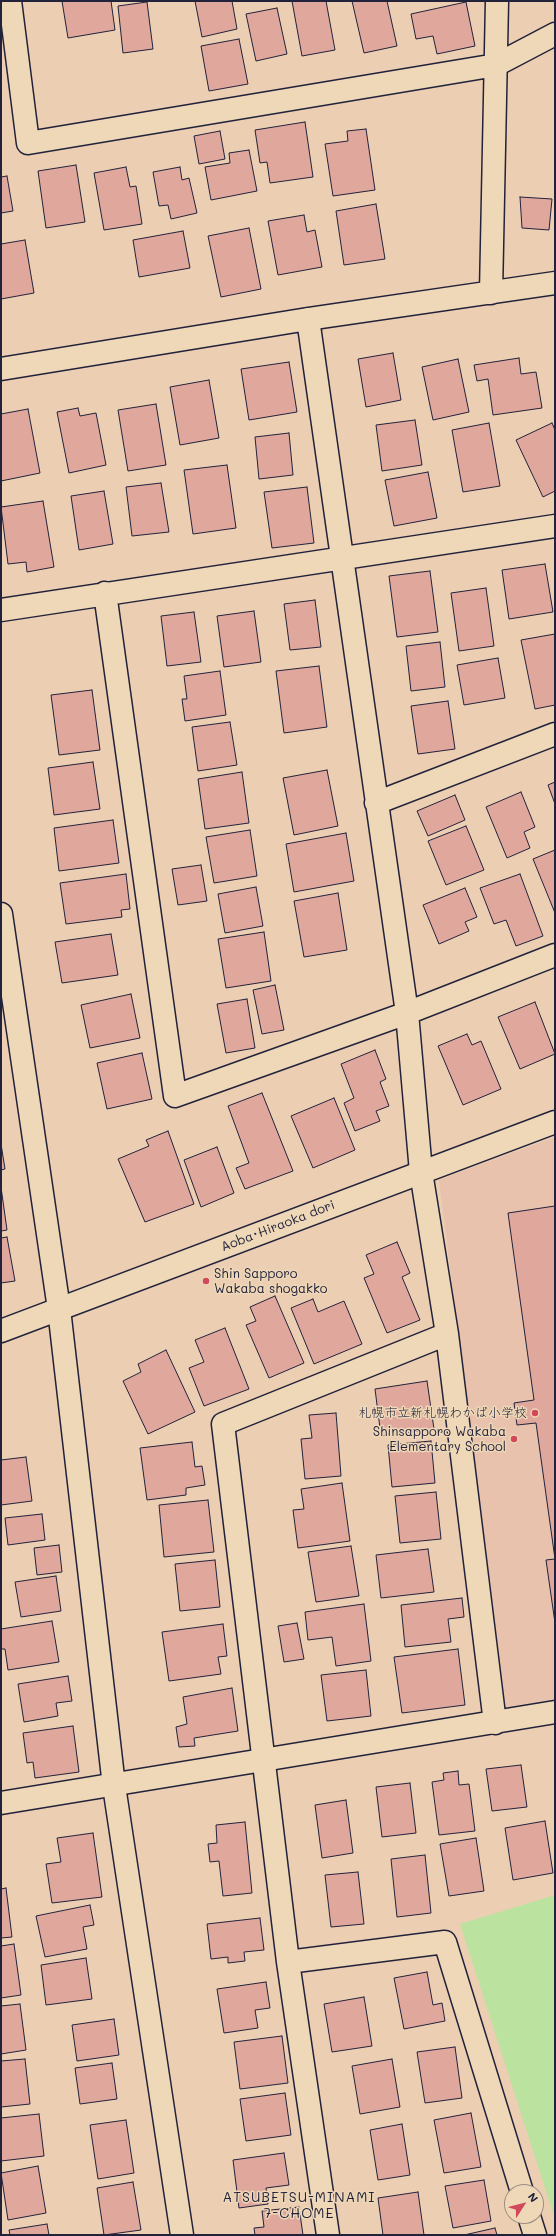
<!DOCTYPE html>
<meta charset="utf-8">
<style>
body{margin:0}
#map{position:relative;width:556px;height:2236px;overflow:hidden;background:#ecceb2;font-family:Mali,sans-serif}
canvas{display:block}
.frame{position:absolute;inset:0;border:2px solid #22223b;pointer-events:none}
.north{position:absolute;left:504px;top:2184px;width:40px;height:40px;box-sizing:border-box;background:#efd8b7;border:1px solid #9d8f85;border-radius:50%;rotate:54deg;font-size:11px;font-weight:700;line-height:16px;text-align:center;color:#22223b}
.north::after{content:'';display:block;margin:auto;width:14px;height:18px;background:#d1495b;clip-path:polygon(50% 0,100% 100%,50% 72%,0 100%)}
</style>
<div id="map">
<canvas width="556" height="2236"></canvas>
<div class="frame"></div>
<div class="north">N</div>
</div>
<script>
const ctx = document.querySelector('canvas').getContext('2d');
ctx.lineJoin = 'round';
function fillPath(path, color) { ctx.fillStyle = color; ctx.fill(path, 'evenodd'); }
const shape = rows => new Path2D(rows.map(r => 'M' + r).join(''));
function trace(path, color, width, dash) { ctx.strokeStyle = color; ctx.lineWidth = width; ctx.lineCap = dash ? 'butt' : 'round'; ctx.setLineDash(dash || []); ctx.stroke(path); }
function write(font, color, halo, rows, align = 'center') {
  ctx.font = font + ' Mali,"Klee One",sans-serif'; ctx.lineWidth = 3; ctx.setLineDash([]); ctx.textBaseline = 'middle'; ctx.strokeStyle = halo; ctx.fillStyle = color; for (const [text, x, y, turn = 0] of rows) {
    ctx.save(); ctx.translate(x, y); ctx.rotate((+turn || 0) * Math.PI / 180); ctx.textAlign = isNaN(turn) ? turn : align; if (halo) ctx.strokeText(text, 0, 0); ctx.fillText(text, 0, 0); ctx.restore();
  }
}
fillPath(shape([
 [555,1137,555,1699,506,1707,439,1180]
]), '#e8c2ac');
fillPath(shape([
 [555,1895,555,2219,460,1924]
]), '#bbe29e');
const building = shape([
 [62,1,111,1,115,30,68,38,62,1],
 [195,1,232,1,237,29,202,37,195,1],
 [292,1,326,1,335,50,302,56,292,1],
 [352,1,387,1,397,46,364,53,352,1],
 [147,2,153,49,123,53,118,6,147,2],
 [466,2,475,46,437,54,433,36,416,39,411,14,466,2],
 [277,8,287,54,256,61,246,14,277,8],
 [239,39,248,84,209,91,201,46,239,39],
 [305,122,313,177,270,183,267,162,260,163,255,130,305,122],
 [366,129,375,190,333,196,325,144,348,141,347,131,366,129],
 [220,131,225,159,199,164,194,136,220,131],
 [249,150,257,191,211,200,205,167,230,163,229,153,249,150],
 [76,165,85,222,46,228,38,171,76,165],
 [126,167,130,187,136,186,142,224,104,230,94,173,126,167],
 [180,167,182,180,189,178,197,213,171,219,168,205,159,206,153,172,180,167],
 [7,176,13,211,1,213,1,177,7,176],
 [520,197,552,199,549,230,522,228,520,197],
 [376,204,385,259,344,265,336,211,376,204],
 [304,215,307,232,315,230,322,267,278,275,268,221,304,215],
 [249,228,261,289,221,297,208,236,249,228],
 [183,231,190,268,139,277,133,240,183,231],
 [25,240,34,293,1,299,1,244,25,240],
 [393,353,401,400,366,407,358,359,393,353],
 [519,358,521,374,536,372,542,408,493,415,488,379,477,381,474,365,519,358],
 [458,359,469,412,433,420,422,367,458,359],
 [289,362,297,412,249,420,241,369,289,362],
 [209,380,219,438,180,445,170,387,209,380],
 [156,404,166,465,128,471,118,410,156,404],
 [78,408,80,416,96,413,106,465,69,473,57,412,78,408],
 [28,409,40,473,1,481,1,414,28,409],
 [415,420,422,465,382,471,376,425,415,420],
 [489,423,500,486,463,492,452,430,489,423],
 [552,423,555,430,555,491,543,497,516,440,552,423],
 [289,433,293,475,259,479,255,437,289,433],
 [227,465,236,528,193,534,184,470,227,465],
 [428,472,437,518,394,526,385,480,428,472],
 [161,483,169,532,132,536,126,487,161,483],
 [307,487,314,543,272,548,264,492,307,487],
 [104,491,113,544,79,550,71,496,104,491],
 [43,501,54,567,27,572,26,562,8,564,1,507,43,501],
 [545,564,553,612,509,619,502,570,545,564],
 [430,571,438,632,397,637,389,576,430,571],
 [486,588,494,646,459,651,451,593,486,588],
 [315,600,321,647,290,650,284,604,315,600],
 [254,611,261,662,224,667,217,616,254,611],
 [194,612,201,662,167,666,161,616,194,612],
 [555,634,555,705,535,709,521,640,555,634],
 [440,642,445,687,411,691,406,646,440,642],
 [498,658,505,698,464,705,457,665,498,658],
 [319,666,327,727,284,733,276,671,319,666],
 [220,671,226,715,185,721,182,699,187,699,184,676,220,671],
 [92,690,100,750,59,755,51,695,92,690],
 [448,701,455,749,418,754,411,706,448,701],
 [230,722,237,765,198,771,192,727,230,722],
 [93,762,100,809,54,815,48,768,93,762],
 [327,770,338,826,294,835,283,778,327,770],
 [242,772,249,823,205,829,198,779,242,772],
 [555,782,555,804,548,785,555,782],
 [521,792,535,827,524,832,530,848,507,858,486,807,521,792],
 [455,795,465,820,428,836,417,811,455,795],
 [113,820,119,863,59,871,54,828,113,820],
 [466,826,484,870,446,885,428,841,466,826],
 [250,830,257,876,214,883,206,837,250,830],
 [346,833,354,881,294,892,286,844,346,833],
 [555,850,555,913,533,859,555,850],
 [201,865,207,901,178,905,172,869,201,865],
 [126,874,130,909,121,910,122,917,66,924,60,883,126,874],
 [520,874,543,936,516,946,506,920,494,924,480,888,520,874],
 [256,887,263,926,225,933,218,894,256,887],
 [465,888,477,917,465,922,469,931,439,944,423,905,465,888],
 [338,893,347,950,304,957,294,901,338,893],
 [264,932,271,981,226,988,218,939,264,932],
 [111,934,118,975,62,983,55,942,111,934],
 [275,985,284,1030,262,1034,253,990,275,985],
 [131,994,140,1038,90,1048,81,1005,131,994],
 [247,999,255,1048,226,1053,217,1004,247,999],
 [535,1002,555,1054,520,1069,498,1017,535,1002],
 [467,1034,472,1045,481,1041,501,1089,463,1105,438,1046,467,1034],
 [375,1050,386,1079,380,1082,389,1106,376,1111,380,1121,355,1131,344,1103,354,1098,341,1064,375,1050],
 [142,1053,152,1099,107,1109,97,1063,142,1053],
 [262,1093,293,1171,245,1189,236,1168,249,1163,228,1106,262,1093],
 [334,1098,355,1150,313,1168,291,1116,334,1098],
 [168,1131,194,1204,145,1222,118,1159,149,1146,146,1140,168,1131],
 [1,1144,5,1169,1,1170,1,1144],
 [217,1147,234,1193,201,1207,184,1160,217,1147],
 [1,1187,7,1230,1,1231,1,1187],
 [555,1206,555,1623,546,1560,555,1559,536,1423,517,1425,514,1403,534,1400,508,1213,555,1206],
 [7,1237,15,1281,1,1283,1,1238,7,1237],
 [397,1242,410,1273,402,1277,420,1320,387,1333,364,1278,374,1274,366,1255,397,1242],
 [275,1296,304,1363,269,1378,246,1325,256,1321,250,1307,275,1296],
 [313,1299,318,1312,344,1301,362,1344,314,1364,291,1308,313,1299],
 [225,1328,249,1389,204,1406,189,1368,204,1362,195,1340,225,1328],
 [166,1350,195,1412,148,1434,123,1381,141,1372,138,1364,166,1350],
 [427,1381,434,1429,381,1436,375,1389,427,1381],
 [336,1413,341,1476,305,1479,301,1439,312,1438,309,1415,336,1413],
 [431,1441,435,1483,392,1487,388,1445,431,1441],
 [192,1442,195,1467,202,1466,205,1485,186,1488,186,1495,147,1500,140,1448,192,1442],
 [26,1457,32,1501,1,1505,1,1460,26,1457],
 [342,1483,350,1541,298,1548,293,1510,304,1509,301,1489,342,1483],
 [436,1492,441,1539,400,1543,395,1496,436,1492],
 [208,1500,214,1552,164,1557,159,1505,208,1500],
 [42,1514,45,1540,8,1545,5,1518,42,1514],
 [59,1545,62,1572,37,1575,34,1548,59,1545],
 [351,1546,359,1596,316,1602,308,1552,351,1546],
 [428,1549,434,1592,381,1598,376,1555,428,1549],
 [215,1560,220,1607,180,1611,175,1564,215,1560],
 [56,1576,61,1611,21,1617,15,1582,56,1576],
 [462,1598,464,1617,448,1619,451,1642,405,1647,401,1605,462,1598],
 [364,1604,371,1661,336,1666,332,1637,308,1640,305,1612,364,1604],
 [52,1621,59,1662,8,1670,5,1649,1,1649,1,1629,52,1621],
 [297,1623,304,1659,284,1662,278,1626,297,1623],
 [223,1624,227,1656,218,1657,221,1674,169,1681,162,1632,223,1624],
 [458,1649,465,1705,402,1713,394,1657,458,1649],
 [366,1670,371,1716,327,1721,321,1675,366,1670],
 [68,1676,72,1701,56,1703,58,1716,24,1722,18,1684,68,1676],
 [232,1688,238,1731,194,1738,195,1746,179,1747,176,1727,187,1724,183,1697,232,1688],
 [73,1726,79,1772,35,1778,33,1762,27,1763,23,1733,73,1726],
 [521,1765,527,1807,492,1811,486,1769,521,1765],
 [458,1771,459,1785,469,1784,475,1831,439,1835,432,1782,444,1780,443,1773,458,1771],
 [410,1783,416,1833,382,1837,376,1787,410,1783],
 [346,1800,353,1853,322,1858,315,1805,346,1800],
 [545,1821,553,1873,513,1880,505,1828,545,1821],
 [245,1822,252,1893,223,1896,219,1861,210,1862,208,1844,217,1843,216,1825,245,1822],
 [93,1833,102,1897,52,1903,46,1864,61,1862,57,1838,93,1833],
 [476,1838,484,1891,449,1896,440,1844,476,1838],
 [425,1855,431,1913,397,1917,391,1859,425,1855],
 [358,1872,364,1924,331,1927,325,1875,358,1872],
 [6,1888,12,1937,1,1938,1,1889,6,1888],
 [90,1905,94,1925,83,1927,87,1949,45,1957,36,1916,90,1905],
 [260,1918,264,1950,244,1952,245,1961,228,1963,228,1957,211,1959,207,1924,260,1918],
 [14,1944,21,1995,1,1998,1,1946,14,1944],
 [86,1958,92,1999,46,2005,41,1965,86,1958],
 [427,1972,433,2005,442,2003,445,2021,404,2029,394,1978,427,1972],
 [266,1982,270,2008,255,2010,258,2028,224,2033,217,1989,266,1982],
 [364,1997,372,2046,332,2052,324,2004,364,1997],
 [20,2004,26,2050,1,2054,1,2006,20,2004],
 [114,2019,119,2055,77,2061,72,2025,114,2019],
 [282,2036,288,2083,240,2089,234,2042,282,2036],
 [455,2047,462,2098,425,2103,417,2052,455,2047],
 [25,2059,30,2104,1,2107,1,2061,25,2059],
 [392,2059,400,2107,360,2114,352,2066,392,2059],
 [112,2063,117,2099,80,2104,75,2068,112,2063],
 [285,2093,291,2135,246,2141,240,2099,285,2093],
 [471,2113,481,2167,444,2173,434,2120,471,2113],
 [39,2114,44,2156,1,2161,1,2118,39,2114],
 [126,2120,134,2173,98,2179,90,2125,126,2120],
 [402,2124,410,2175,378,2180,370,2130,402,2124],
 [284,2153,289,2185,266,2188,268,2204,239,2208,233,2160,284,2153],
 [38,2166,46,2213,8,2220,1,2173,38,2166],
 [484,2180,491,2221,453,2228,445,2186,484,2180],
 [133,2182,141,2230,104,2235,97,2188,133,2182],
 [418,2192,424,2235,383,2235,378,2198,418,2192],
 [299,2207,303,2235,255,2235,254,2228,264,2227,262,2211,299,2207],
 [47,2224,49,2235,10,2235,9,2230,47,2224],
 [495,2228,497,2235,464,2235,495,2228]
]);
fillPath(building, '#e0a79d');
trace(building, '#22223b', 1);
const street = shape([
 [10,1,28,143,496,65,555,34],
 [491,293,497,1],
 [308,319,407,1013,421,1172,447,1334,495,1723],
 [1,369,308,319,555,283],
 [105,593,175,1096,407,1013,555,955],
 [1,610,555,526],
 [376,803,555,734],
 [1,914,59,1309,114,1786,182,2235],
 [288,1962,445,1942,522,2192],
 [529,2216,535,2235],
 [328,2235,288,1962,223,1424,447,1334]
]);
const secondary = shape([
 [1,1331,555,1122],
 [1,1803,555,1712]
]);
trace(street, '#22223b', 25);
trace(secondary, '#22223b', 25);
trace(street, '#efd8b7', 22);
trace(secondary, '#efd8b7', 22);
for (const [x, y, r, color] of [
 [206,1281,4,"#d1495b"],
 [535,1413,4,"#d1495b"],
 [514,1439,4,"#d1495b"]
]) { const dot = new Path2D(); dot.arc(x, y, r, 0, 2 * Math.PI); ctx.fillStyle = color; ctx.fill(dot); trace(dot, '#efd8b7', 1.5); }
write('13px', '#22223b', '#efd8b7', [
 ["Aoba･Hiraoka dori",278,1226,-21]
]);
write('13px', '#22223b', '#efd8b7', [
 ["Shin Sapporo",214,1274,"left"],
 ["Wakaba shogakko",214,1289,"left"],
 ["札幌市立新札幌わかば小学校",527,1413],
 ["Shinsapporo Wakaba",506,1432],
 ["Elementary School",506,1447]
], 'right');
ctx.letterSpacing = '1px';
write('14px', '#22223b', '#efd8b7', [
 ["ATSUBETSU-MINAMI",299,2198],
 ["7-CHOME",299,2214]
]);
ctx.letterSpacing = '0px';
</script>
